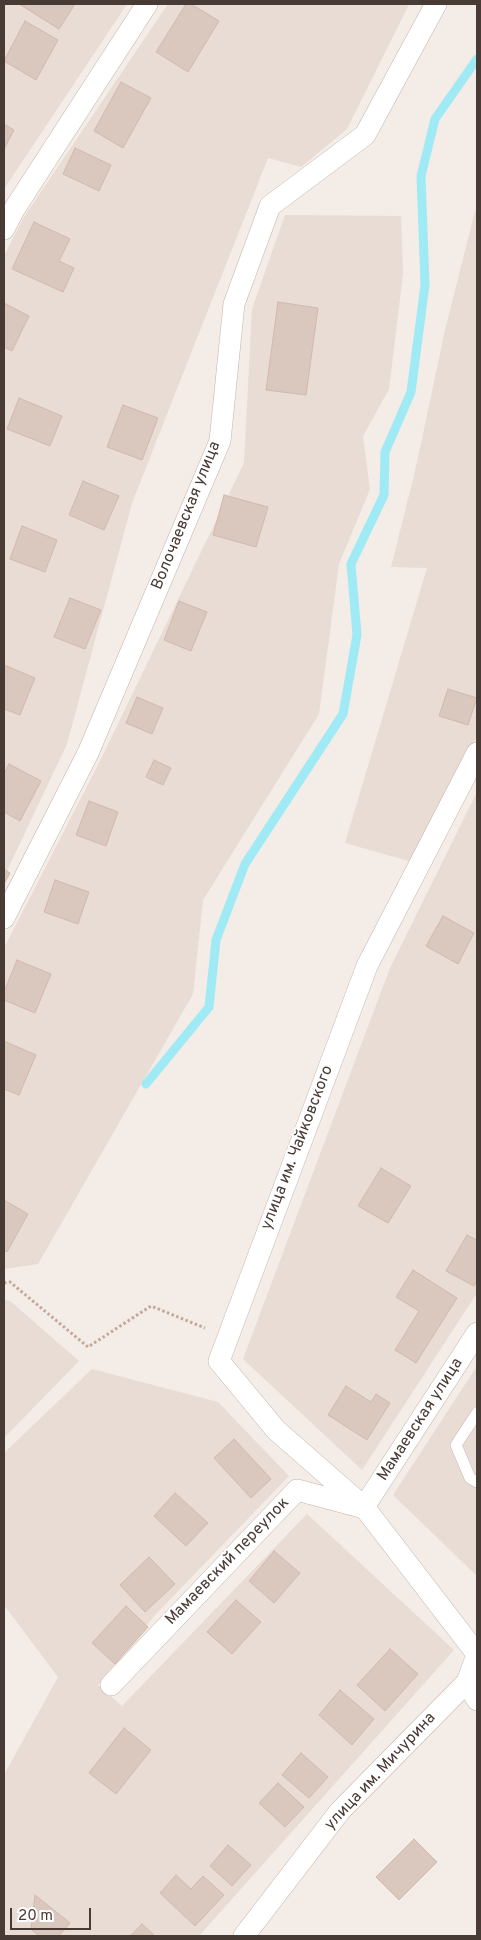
<!DOCTYPE html>
<meta charset="utf-8">
<style>
body{margin:0}
#map{position:relative;width:481px;height:1940px;overflow:hidden;background:#f4ece6;font-family:Overpass,sans-serif}
canvas{display:block}
.frame{position:absolute;inset:0;border:5px solid #483b35;pointer-events:none}
.scale{position:absolute;left:10px;top:1908px;width:81px;height:22px;box-sizing:border-box;border:2px solid #483b35;border-top:0;padding-left:6px;font-size:15px;line-height:18px;white-space:nowrap;color:#483b35;-webkit-text-stroke:4px #fff;paint-order:stroke}
</style>
<div id="map">
<canvas width="481" height="1940"></canvas>
<div class="frame"></div>
<div class="scale">20 m</div>
</div>
<script>
const ctx = document.querySelector('canvas').getContext('2d');
ctx.lineJoin = 'round';
function fillPath(path, color) { ctx.fillStyle = color; ctx.fill(path, 'evenodd'); }
const shape = rows => new Path2D(rows.map(r => 'M' + r).join(''));
function trace(path, color, width, dash) { ctx.strokeStyle = color; ctx.lineWidth = width; ctx.lineCap = dash ? 'butt' : 'round'; ctx.setLineDash(dash || []); ctx.stroke(path); }
function write(font, color, halo, rows, align = 'center') {
  ctx.font = font + ' Overpass,sans-serif'; ctx.lineWidth = 4; ctx.setLineDash([]); ctx.textBaseline = 'middle'; ctx.strokeStyle = halo; ctx.fillStyle = color; for (const [text, x, y, turn = 0] of rows) {
    ctx.save(); ctx.translate(x, y); ctx.rotate((+turn || 0) * Math.PI / 180); ctx.textAlign = isNaN(turn) ? turn : align; if (halo) ctx.strokeText(text, 0, 0); ctx.fillText(text, 0, 0); ctx.restore();
  }
}
fillPath(shape([
 [4,4,127,4,4,189],
 [168,4,409,4,347,129,301,167,268,158,132,503,67,744,4,877,4,256,24,217],
 [475,211,477,212,477,737,409,861,345,843,427,568,391,567,416,467,445,330],
 [285,215,401,216,403,274,389,389,363,436,370,489,339,564,319,714,203,900,193,994,38,1264,4,1269,4,948,100,761,244,463,252,309],
 [477,792,477,1293,362,1470,243,1359,390,968],
 [4,1300,10,1301,79,1361,4,1438],
 [477,1366,477,1576,393,1495],
 [92,1369,218,1402,289,1476,156,1614,98,1685,122,1706,307,1514,454,1650,199,1936,4,1936,4,1775,58,1677,4,1605,4,1453]
]), '#e8dcd4');
trace(shape([
 [146,1084,209,1007,216,940,245,864,343,714,357,635,351,564,384,495,385,452,411,392,425,285,421,176,435,119,477,59]
]), '#9feaf5', 9);
const building = shape([
 [19,4,75,4,59,29,19,4],
 [186,4,191,4,219,21,188,72,156,52,186,4],
 [25,21,58,40,36,80,4,61,25,21],
 [121,82,151,98,123,148,94,131,121,82],
 [4,124,14,130,4,149,4,124],
 [75,148,111,165,99,191,63,174,75,148],
 [34,222,70,239,59,261,74,268,63,292,12,269,34,222],
 [278,302,318,308,306,395,266,390,278,302],
 [4,303,29,316,12,351,4,347,4,303],
 [19,398,62,416,50,446,7,429,19,398],
 [123,405,158,418,142,460,107,447,123,405],
 [83,481,119,496,104,530,69,515,83,481],
 [224,495,268,507,256,547,213,535,224,495],
 [22,526,57,540,45,572,10,559,22,526],
 [70,598,101,610,85,649,54,637,70,598],
 [179,601,207,612,191,651,164,640,179,601],
 [4,665,35,678,20,715,4,709,4,665],
 [448,689,477,698,468,725,439,716,448,689],
 [137,697,163,708,152,734,126,723,137,697],
 [154,760,171,768,163,785,146,777,154,760],
 [9,764,41,781,20,821,4,812,4,774,9,764],
 [89,801,118,812,106,846,76,835,89,801],
 [4,869,10,873,4,884,4,869],
 [55,880,89,892,78,924,44,912,55,880],
 [443,916,474,933,458,964,426,946,443,916],
 [17,960,51,974,35,1013,4,1000,4,992,17,960],
 [4,1041,36,1055,19,1095,4,1089,4,1041],
 [381,1168,411,1186,388,1223,358,1206,381,1168],
 [4,1200,28,1214,7,1252,4,1251,4,1200],
 [467,1235,477,1240,477,1280,474,1286,446,1271,467,1235],
 [413,1270,457,1298,416,1363,395,1350,419,1311,396,1297,413,1270],
 [346,1386,371,1402,376,1394,390,1403,367,1440,328,1415,346,1386],
 [234,1439,271,1479,251,1498,214,1458,234,1439],
 [175,1493,208,1523,186,1546,154,1516,175,1493],
 [274,1551,300,1573,274,1603,249,1581,274,1551],
 [149,1557,175,1584,145,1612,120,1585,149,1557],
 [236,1600,261,1622,232,1654,207,1632,236,1600],
 [126,1606,148,1627,115,1664,92,1643,126,1606],
 [390,1649,418,1674,385,1711,357,1685,390,1649],
 [340,1690,374,1719,352,1745,319,1715,340,1690],
 [124,1728,151,1750,116,1794,89,1773,124,1728],
 [301,1753,328,1777,309,1798,282,1775,301,1753],
 [278,1783,304,1807,285,1827,259,1803,278,1783],
 [414,1839,437,1862,399,1900,376,1877,414,1839],
 [228,1845,251,1865,232,1886,210,1866,228,1845],
 [176,1875,191,1889,203,1876,224,1895,195,1926,160,1893,176,1875],
 [35,1895,70,1923,59,1936,39,1936,31,1929,35,1895],
 [142,1924,155,1936,130,1936,142,1924]
]);
fillPath(building, '#dac7be');
trace(building, '#d2b9ae', 1);
const lane = shape([
 [477,1413,456,1445,470,1478,477,1482]
]);
const street = shape([
 [4,229,15,208,147,4],
 [477,753,367,966,219,1361,276,1430,364,1507,477,1654],
 [4,918,88,753,220,441,234,304,270,206,365,135,436,4],
 [364,1507,477,1333],
 [467,1682,477,1700],
 [111,1685,297,1490,361,1507],
 [244,1936,340,1811,467,1682,477,1655]
]);
trace(lane, '#c3b4ab', 12);
trace(street, '#c3b4ab', 22);
trace(shape([
 [4,1283,10,1282,88,1347,151,1306,205,1328]
]), '#c3a899', 3, [2.5, 2.5]);
trace(lane, '#fff', 11);
trace(street, '#fff', 21);
write('16px', '#483b35', '#fff', [
 ["Волочаевская улица",187,516,-68],
 ["улица им. Чайковского",298,1148,-69],
 ["Мамаевская улица",421,1420,-57],
 ["Мамаевский переулок",228,1562,-46],
 ["улица им. Мичурина",381,1772,-47]
]);
</script>
